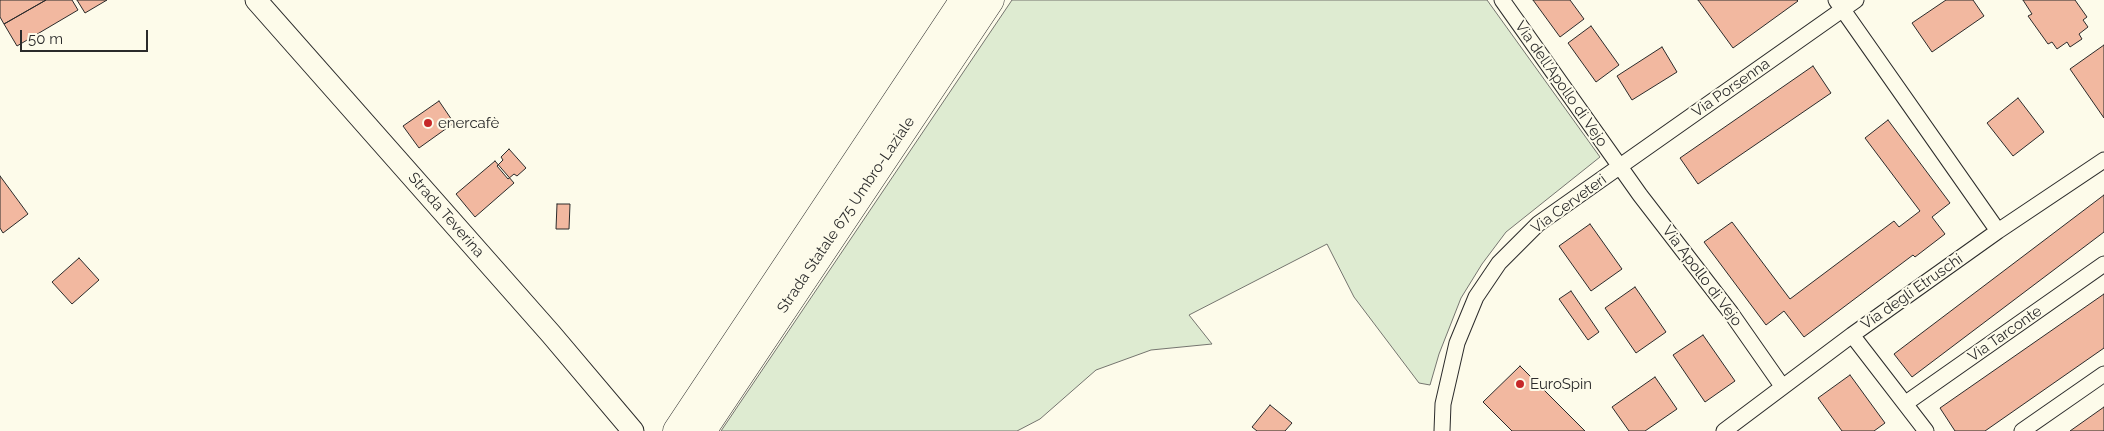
<!DOCTYPE html>
<meta charset="utf-8">
<style>
body{margin:0}
#map{position:relative;width:2104px;height:431px;overflow:hidden;background:#fdfbea;font-family:Raleway,sans-serif}
canvas{display:block}
.scale{position:absolute;left:20px;top:30px;width:128px;height:22px;box-sizing:border-box;border:2px solid #2b2b2b;border-top:0;padding-left:6px;font-size:15px;line-height:18px;white-space:nowrap;color:#2b2b2b;-webkit-text-stroke:4px #fdfbea;paint-order:stroke}
</style>
<div id="map">
<canvas width="2104" height="431"></canvas>
<div class="scale">50 m</div>
</div>
<script>
const ctx = document.querySelector('canvas').getContext('2d');
ctx.lineJoin = 'round';
function fillPath(path, color) { ctx.fillStyle = color; ctx.fill(path, 'evenodd'); }
const shape = rows => new Path2D(rows.map(r => 'M' + r).join(''));
function trace(path, color, width, dash) { ctx.strokeStyle = color; ctx.lineWidth = width; ctx.lineCap = dash ? 'butt' : 'round'; ctx.setLineDash(dash || []); ctx.stroke(path); }
function write(font, color, halo, rows, align = 'center') {
  ctx.font = font + ' Raleway,sans-serif'; ctx.lineWidth = 4; ctx.setLineDash([]); ctx.textBaseline = 'middle'; ctx.strokeStyle = halo; ctx.fillStyle = color; for (const [text, x, y, turn = 0] of rows) {
    ctx.save(); ctx.translate(x, y); ctx.rotate((+turn || 0) * Math.PI / 180); ctx.textAlign = isNaN(turn) ? turn : align; if (halo) ctx.strokeText(text, 0, 0); ctx.fillText(text, 0, 0); ctx.restore();
  }
}
const green = shape([
 [1012,0,1487,0,1600,157,1506,232,1482,264,1461,298,1439,354,1430,385,1419,383,1354,297,1327,244,1189,315,1212,344,1151,350,1096,370,1040,419,1017,431,721,431,1012,0]
]);
fillPath(green, '#deebd1');
trace(green, '#74746e', 1);
const building = shape([
 [0,0,46,0,4,24,0,17,0,0],
 [46,0,72,0,78,10,17,46,4,24,46,0],
 [77,0,107,0,85,13,77,0],
 [1533,0,1570,0,1584,19,1560,37,1533,0],
 [1698,0,1797,0,1798,1,1733,48,1698,0],
 [1946,0,1973,0,1984,16,1932,52,1912,23,1946,0],
 [2023,0,2075,0,2087,17,2083,20,2088,27,2079,34,2082,39,2070,47,2067,42,2057,49,2052,42,2048,44,2028,16,2032,14,2023,0],
 [1591,26,1619,65,1596,82,1568,43,1591,26],
 [2104,45,2104,118,2070,69,2104,45],
 [1662,47,1677,72,1632,100,1617,76,1662,47],
 [1813,66,1831,93,1698,184,1680,158,1813,66],
 [2018,98,2044,132,2013,156,1987,123,2018,98],
 [439,101,454,123,419,148,403,126,439,101],
 [1888,120,1950,203,1932,217,1945,234,1915,257,1913,255,1804,337,1784,311,1766,325,1704,242,1732,222,1790,299,1894,221,1899,227,1920,211,1865,138,1888,120],
 [509,149,526,168,517,176,514,174,508,179,497,166,503,160,501,157,509,149],
 [495,161,514,183,475,217,456,194,495,161],
 [0,176,28,214,3,233,0,228,0,176],
 [2104,195,2104,232,1912,377,1894,354,2104,195],
 [557,204,570,204,569,229,556,229,557,204],
 [1590,224,1622,269,1591,291,1559,246,1590,224],
 [79,258,99,280,72,304,52,282,79,258],
 [1635,287,1666,332,1636,353,1605,308,1635,287],
 [1571,291,1599,332,1588,340,1559,299,1571,291],
 [2104,294,2104,348,1985,431,1955,431,1940,408,2104,294],
 [1703,335,1735,381,1705,402,1673,355,1703,335],
 [1520,366,1585,431,1512,431,1483,402,1520,366],
 [1850,375,1885,423,1874,431,1842,431,1818,398,1850,375],
 [1655,377,1677,409,1645,431,1629,431,1612,407,1655,377],
 [1270,405,1292,423,1285,431,1257,431,1252,427,1270,405],
 [2104,407,2104,431,2070,431,2104,407]
]);
fillPath(building, '#f2b8a0');
trace(building, '#2b2b2b', 1);
const street = shape([
 [1502,0,1640,195,1731,313,1782,386],
 [1836,0,1998,231],
 [1852,335,1926,431],
 [1906,403,2104,264],
 [1442,431,1443,404,1457,343,1476,297,1499,263,1538,224,1856,0],
 [1724,431,1852,335,1998,231,2104,160],
 [2022,431,2104,374]
]);
const secondary = shape([
 [256,0,551,334,633,431]
]);
const highway = shape([
 [677,431,964,0],
 [702,431,990,0]
]);
trace(street, '#2b2b2b', 17);
trace(secondary, '#2b2b2b', 23);
trace(highway, '#2b2b2b', 29);
trace(street, '#fdfbea', 15);
trace(secondary, '#fdfbea', 21);
trace(highway, '#fdfbea', 28);
for (const [x, y, r, color] of [
 [428,123,5,"#c62828"],
 [1520,384,5,"#c62828"]
]) { const dot = new Path2D(); dot.arc(x, y, r, 0, 2 * Math.PI); ctx.fillStyle = color; ctx.fill(dot); trace(dot, '#fdfbea', 2); }
write('15px', '#2b2b2b', '#fdfbea', [
 ["Via dell'Apollo di Vejo",1561,84,55],
 ["Via Porsenna",1731,88,-35],
 ["Via Cerveteri",1569,204,-36],
 ["Strada Teverina",446,215,49],
 ["Strada Statale 675 Umbro-Laziale",846,215,-56],
 ["Via Apollo di Vejo",1702,276,53],
 ["Via degli Etruschi",1912,292,-35],
 ["Via Tarconte",2005,334,-35]
]);
write('15px', '#2b2b2b', '#fdfbea', [
 ["enercafè",438,123],
 ["EuroSpin",1530,384]
], 'left');
</script>
